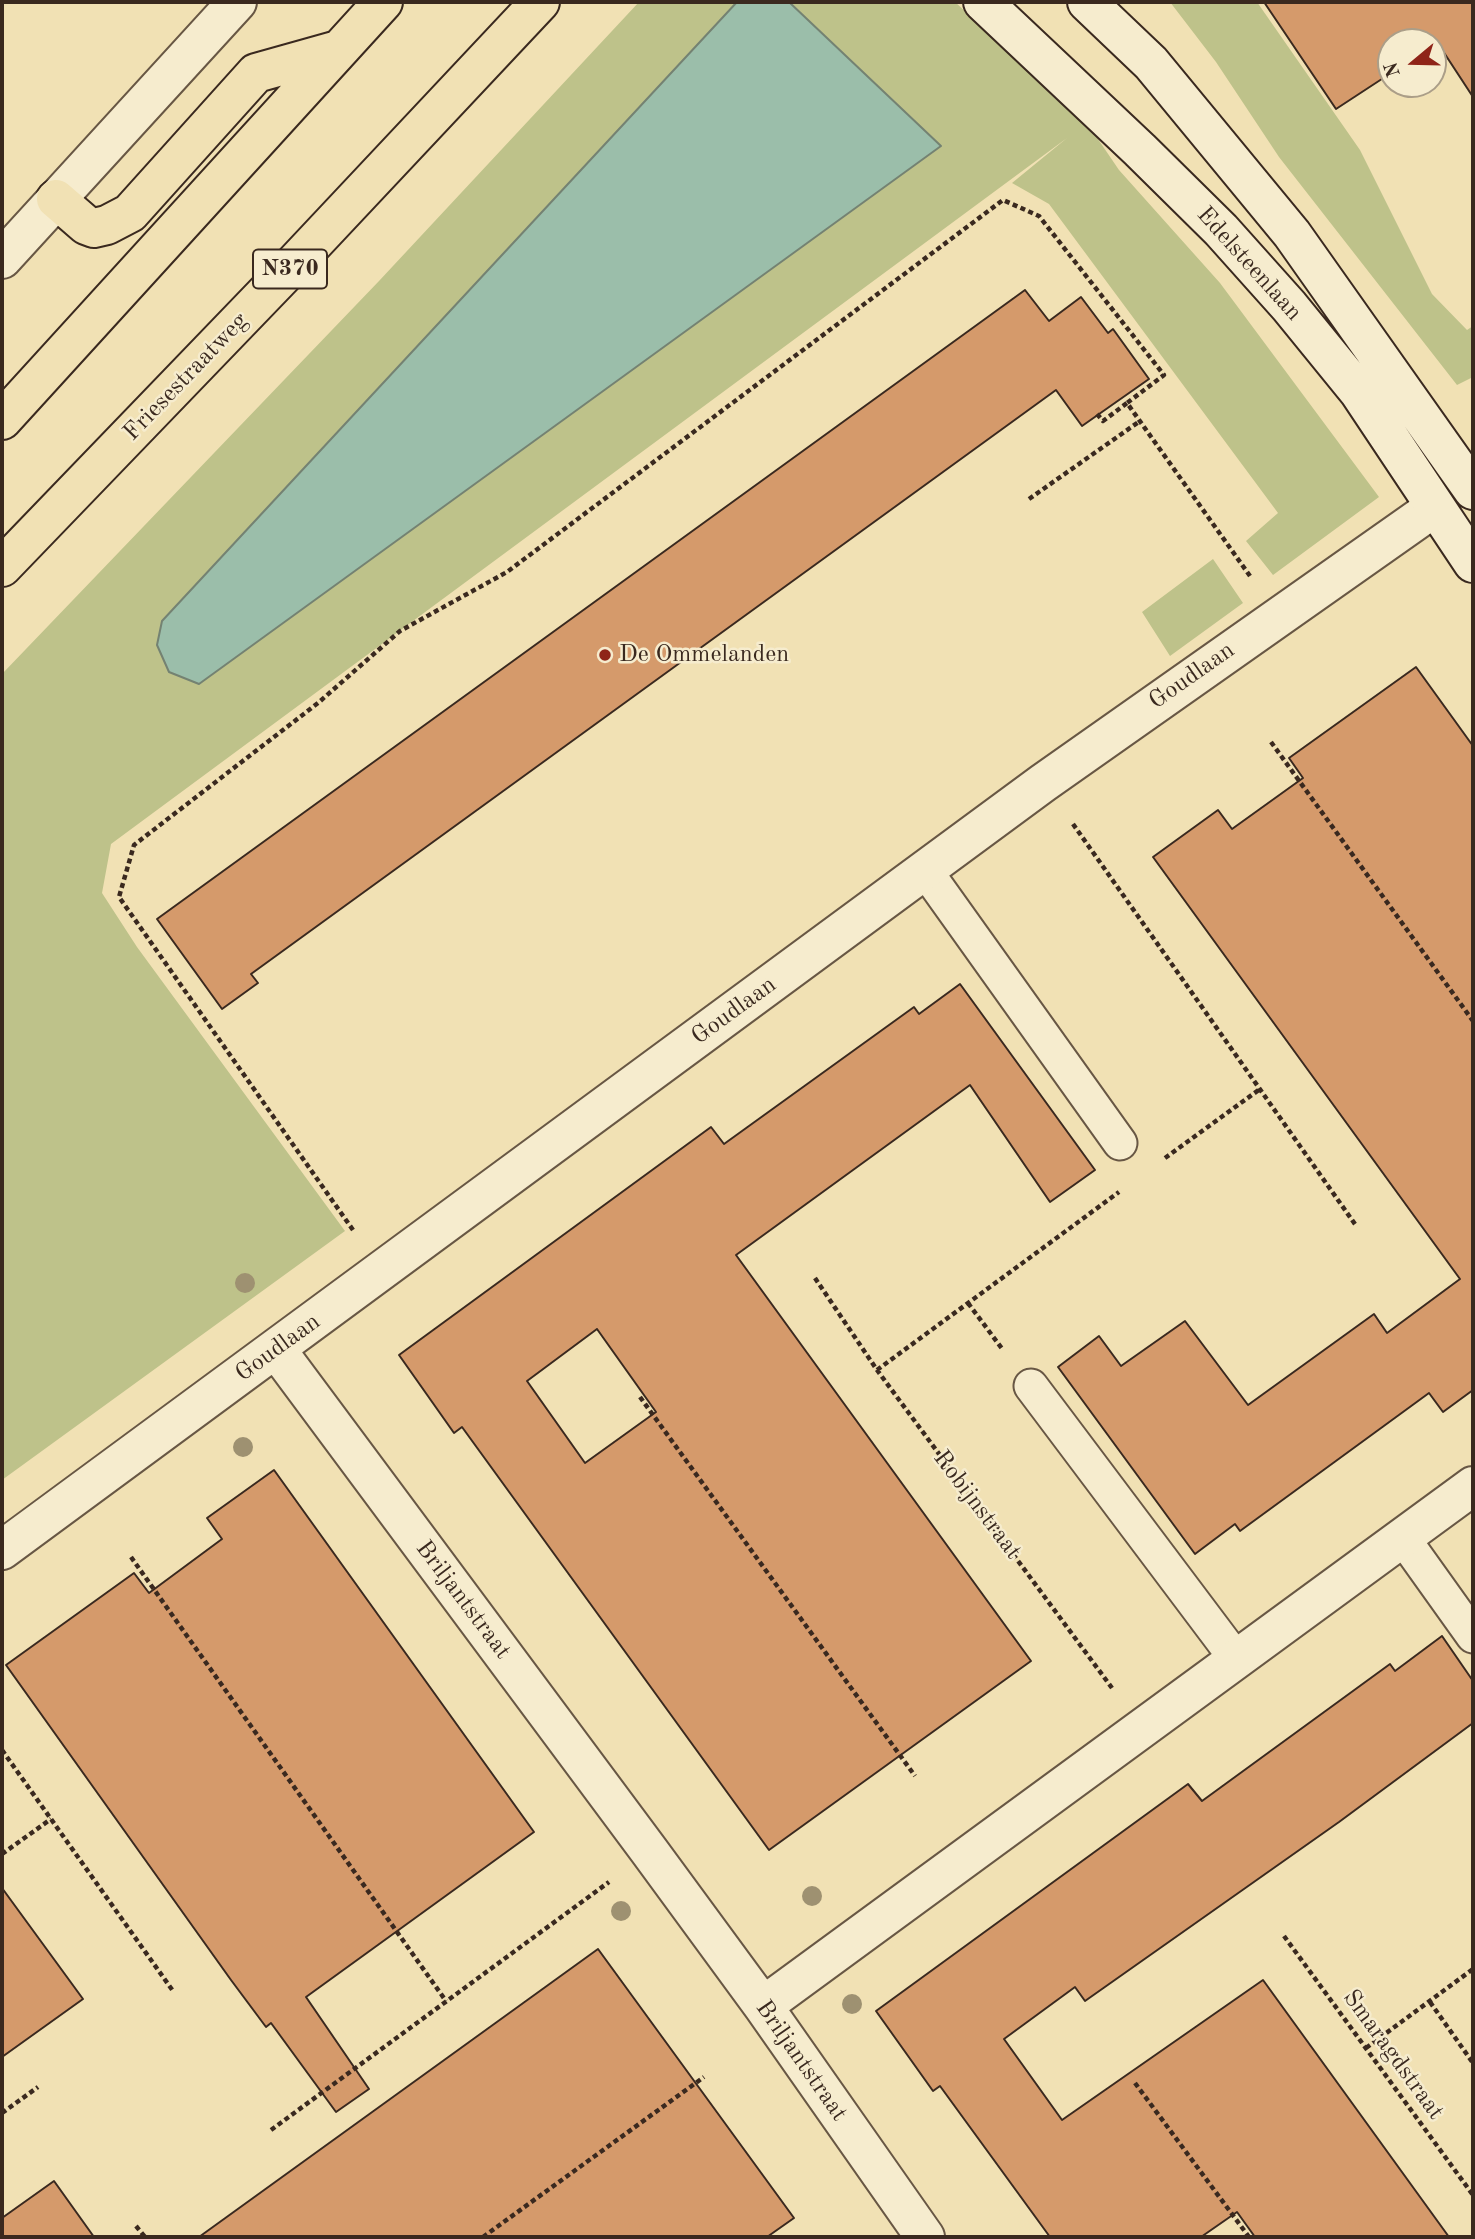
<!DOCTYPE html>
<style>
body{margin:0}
#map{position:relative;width:1475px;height:2239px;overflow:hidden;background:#f1e1b4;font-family:"Old Standard TT",serif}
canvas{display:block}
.frame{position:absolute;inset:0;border:4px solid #3a291f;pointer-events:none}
.north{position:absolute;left:1377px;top:28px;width:70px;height:70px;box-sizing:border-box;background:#f6ecce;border:2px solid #ab9e88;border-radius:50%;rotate:251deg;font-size:19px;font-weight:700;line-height:28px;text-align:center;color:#3a291f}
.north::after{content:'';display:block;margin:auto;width:24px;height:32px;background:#8f2418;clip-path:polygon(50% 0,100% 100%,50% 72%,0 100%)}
</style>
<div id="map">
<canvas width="1475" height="2239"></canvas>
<div class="frame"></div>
<div class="north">N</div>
</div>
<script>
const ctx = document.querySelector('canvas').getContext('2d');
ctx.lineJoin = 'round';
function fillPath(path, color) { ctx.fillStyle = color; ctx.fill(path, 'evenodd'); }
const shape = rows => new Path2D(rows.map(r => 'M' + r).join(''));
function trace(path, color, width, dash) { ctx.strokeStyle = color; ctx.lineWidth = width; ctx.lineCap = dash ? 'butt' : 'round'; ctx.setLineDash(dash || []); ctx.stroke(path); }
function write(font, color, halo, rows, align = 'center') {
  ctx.font = font + ' "Old Standard TT",serif'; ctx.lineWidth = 5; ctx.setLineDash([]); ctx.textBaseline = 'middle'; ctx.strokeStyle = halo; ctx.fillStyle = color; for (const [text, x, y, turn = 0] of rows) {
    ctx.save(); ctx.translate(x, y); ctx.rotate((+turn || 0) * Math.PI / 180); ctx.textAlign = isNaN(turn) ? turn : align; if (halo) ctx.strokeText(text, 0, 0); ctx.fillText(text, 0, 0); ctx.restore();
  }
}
fillPath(shape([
 [639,2,737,2,162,621,169,672,199,684,941,146,789,2,955,2,1087,123,1119,170,1220,283,1379,497,1273,575,1246,541,1278,513,1049,204,1012,183,1067,138,111,844,102,893,137,947,345,1231,2,1480,2,674,379,281],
 [1170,2,1257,2,1360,150,1432,294,1467,330,1473,326,1473,377,1457,385,1279,157,1216,62],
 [1213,559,1243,603,1170,656,1142,612]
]), '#bec28a');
const water = shape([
 [737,2,789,2,941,146,199,684,169,672,157,645,162,621,737,2]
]);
fillPath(water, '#9bbeaa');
trace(water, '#748272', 2);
const building = shape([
 [1264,2,1473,2,1473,97,1437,42,1433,45,1433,42,1391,42,1391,73,1336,109,1264,2],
 [1025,290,1049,321,1081,297,1108,333,1113,329,1149,379,1082,426,1056,390,251,974,258,983,222,1009,157,919,1025,290],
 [1416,667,1473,746,1473,1390,1443,1412,1429,1393,1240,1531,1235,1524,1195,1554,1058,1367,1099,1336,1121,1366,1185,1321,1248,1405,1374,1314,1387,1333,1460,1279,1153,857,1218,810,1232,829,1303,778,1289,758,1416,667],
 [960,984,1095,1170,1050,1202,970,1085,736,1255,1031,1661,769,1850,462,1427,454,1433,399,1355,711,1127,724,1144,914,1007,919,1014,960,984],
 [597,1329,656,1412,585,1463,527,1381,597,1329],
 [274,1470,534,1832,306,1997,369,2089,336,2112,271,2023,266,2027,231,1980,6,1665,134,1573,149,1593,222,1539,207,1518,274,1470],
 [1442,1636,1473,1681,1473,1723,1339,1822,1085,2001,1075,1987,1004,2039,1062,2120,1263,1980,1449,2237,1255,2237,1237,2212,1201,2237,1050,2237,940,2086,933,2091,876,2011,1188,1784,1202,1801,1390,1664,1395,1671,1442,1636],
 [2,1888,83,1999,2,2057,2,1888],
 [598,1949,794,2218,767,2237,199,2237,598,1949],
 [54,2181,94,2237,2,2237,2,2218,54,2181]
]);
fillPath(building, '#d59a6b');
trace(building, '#3a291f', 2);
const lane = shape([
 [925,870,1120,1143],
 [1031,1386,1237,1660],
 [1403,1538,1473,1636]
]);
const street = shape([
 [2,259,237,2],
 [276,1349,650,1852,763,2006,925,2237],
 [2,1550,1043,783,1435,507],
 [763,2006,1473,1486]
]);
const secondary = shape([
 [983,2,1140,150,1221,230,1289,306,1359,392,1473,563],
 [1087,2,1151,63,1292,234,1473,490]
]);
const highway = shape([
 [56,199,86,225,94,228,107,225,130,213,256,73,338,50],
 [2,420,383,2],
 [2,567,292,266,540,2]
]);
trace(lane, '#685744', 37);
trace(street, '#685744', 42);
trace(secondary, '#3a291f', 42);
trace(highway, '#3a291f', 42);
trace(shape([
 [1097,414,1103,421,1127,403,1250,576],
 [1029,499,1140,421],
 [1271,742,1473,1021],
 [1073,824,1357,1227],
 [1165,1158,1260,1089],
 [353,1230,119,897,134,845,318,703,400,631,507,572,1003,200,1039,216,1164,375,1127,403],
 [815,1278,877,1370,1112,1688],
 [968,1303,1003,1350],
 [877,1370,1119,1192],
 [640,1397,915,1776],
 [131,1557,446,2001],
 [2,1750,173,1991],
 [2,1854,51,1819],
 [1284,1936,1473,2195],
 [1430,2002,1473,2063],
 [1366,2048,1473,1969],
 [1135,2083,1249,2237],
 [2,2113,38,2087],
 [271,2130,609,1882],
 [136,2226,145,2237],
 [483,2237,704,2077]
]), '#3a291f', 4.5, [5, 3.5]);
trace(lane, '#f6ecce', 33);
trace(street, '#f6ecce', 38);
trace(secondary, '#f6ecce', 38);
trace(highway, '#f1e1b4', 38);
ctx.fillStyle = '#9e9171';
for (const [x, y] of [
 [245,1283],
 [243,1447],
 [812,1896],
 [621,1911],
 [852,2004]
]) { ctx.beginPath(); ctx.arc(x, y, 10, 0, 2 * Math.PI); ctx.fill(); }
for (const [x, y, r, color] of [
 [605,655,7,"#8f2418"]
]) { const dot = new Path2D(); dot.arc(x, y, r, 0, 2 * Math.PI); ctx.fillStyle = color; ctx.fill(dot); trace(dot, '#f6ecce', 2.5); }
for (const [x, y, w] of [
 [290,269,74]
]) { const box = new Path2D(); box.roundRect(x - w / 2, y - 19.5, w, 39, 5); ctx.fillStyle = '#f6ecce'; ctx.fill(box); trace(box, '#3a291f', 2); }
write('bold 23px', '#3a291f', null, [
 ["N370",290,269]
]);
write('24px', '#3a291f', '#f6ecce', [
 ["Edelsteenlaan",1249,264,48],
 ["Friesestraatweg",186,377,-46],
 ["Goudlaan",1192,676,-35],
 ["Goudlaan",734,1011,-36],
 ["Goudlaan",278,1348,-36],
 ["Robijnstraat",977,1505,53],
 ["Briljantstraat",463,1600,53],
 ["Smaragdstraat",1393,2055,54],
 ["Briljantstraat",801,2061,55]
]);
write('24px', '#3a291f', '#f6ecce', [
 ["De Ommelanden",619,655]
], 'left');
</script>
